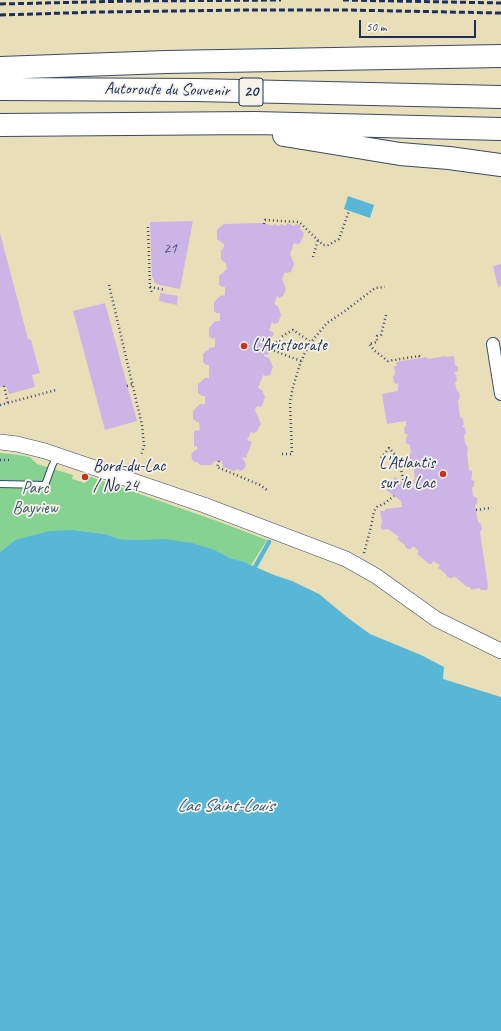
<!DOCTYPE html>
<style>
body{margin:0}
#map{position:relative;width:501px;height:1031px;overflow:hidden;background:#e8dfb9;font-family:Caveat,sans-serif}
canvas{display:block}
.scale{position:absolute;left:359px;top:20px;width:117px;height:18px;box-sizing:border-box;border:2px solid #1b2f5e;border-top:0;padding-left:5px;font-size:12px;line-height:14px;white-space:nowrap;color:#1b2f5e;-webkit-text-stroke:3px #f7f3e8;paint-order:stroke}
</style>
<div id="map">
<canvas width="501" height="1031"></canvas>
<div class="scale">50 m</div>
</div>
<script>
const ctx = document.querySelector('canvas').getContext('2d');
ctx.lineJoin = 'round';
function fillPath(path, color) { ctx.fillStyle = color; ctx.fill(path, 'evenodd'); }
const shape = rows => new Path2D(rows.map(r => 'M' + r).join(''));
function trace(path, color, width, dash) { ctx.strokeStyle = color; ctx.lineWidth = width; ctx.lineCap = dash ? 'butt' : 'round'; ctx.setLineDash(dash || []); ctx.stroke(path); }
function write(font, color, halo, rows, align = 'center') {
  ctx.font = font + ' Caveat,sans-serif'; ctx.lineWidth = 3.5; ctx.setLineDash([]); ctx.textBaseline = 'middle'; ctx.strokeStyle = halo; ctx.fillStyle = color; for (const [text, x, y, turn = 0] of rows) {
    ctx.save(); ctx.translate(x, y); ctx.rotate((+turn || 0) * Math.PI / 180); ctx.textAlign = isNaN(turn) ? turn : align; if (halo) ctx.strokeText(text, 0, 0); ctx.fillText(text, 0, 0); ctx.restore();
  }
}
fillPath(shape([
 [0,453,12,454,30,457,37,464,73,475,72,479,85,483,88,476,217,521,267,540,251,565,230,558,215,550,139,540,119,539,105,534,73,530,15,540,0,552]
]), '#86d391');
fillPath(shape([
 [348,196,374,205,370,218,344,209],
 [73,530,105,534,119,539,139,540,164,539,192,543,215,550,230,558,244,562,274,575,292,581,319,594,348,618,370,634,421,655,444,667,443,679,501,697,501,1031,0,1031,0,552,15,540,50,531]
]), '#58b7d6');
trace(shape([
 [255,567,269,542]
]), '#58b7d6', 4.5);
fillPath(shape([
 [193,221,180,289,160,285,155,283,152,276,150,222],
 [260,223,267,224,273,226,274,224,279,226,281,224,286,226,287,223,294,226,296,224,301,226,300,229,302,230,304,234,300,243,297,244,294,243,290,254,294,264,291,272,287,273,285,272,282,279,286,289,283,296,279,298,277,296,274,304,278,306,281,315,278,323,274,324,272,322,269,330,274,333,271,340,274,346,270,353,266,355,264,354,264,356,269,358,273,367,270,375,266,376,263,375,258,388,262,390,265,397,262,406,259,407,257,406,255,410,261,424,257,431,254,433,251,432,247,440,252,442,246,458,243,457,242,459,244,460,246,465,244,469,241,471,237,469,234,471,223,467,222,461,215,461,211,465,200,465,197,462,194,462,192,459,191,454,195,450,197,450,197,446,194,447,194,431,200,430,199,422,197,422,193,419,193,411,200,404,205,404,205,396,202,396,198,393,198,384,205,378,209,378,209,365,206,365,203,362,203,354,206,351,209,350,209,348,215,347,215,338,212,339,209,336,209,328,215,321,220,321,220,313,217,313,214,311,214,302,220,296,225,295,225,287,223,287,219,285,219,276,227,269,226,264,221,259,221,250,224,247,224,244,217,239,217,230,224,224],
 [0,233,28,339,31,340,40,373,32,375,35,387,9,394,6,386,0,387],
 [501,264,501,286,498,287,493,266],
 [160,293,178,296,177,305,159,301],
 [105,303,137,421,105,430,73,311],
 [446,356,446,357,454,356,455,365,458,367,458,371,454,373,456,375,457,380,455,383,457,391,459,392,460,398,458,401,460,417,463,419,464,424,462,427,465,428,466,433,464,435,465,444,467,445,468,450,467,453,469,470,472,471,472,477,471,479,474,481,474,486,472,488,473,496,477,498,477,503,475,506,476,510,478,522,481,524,482,529,480,532,488,586,487,590,481,590,479,588,471,590,470,587,467,587,454,576,453,578,450,578,446,576,446,574,438,568,440,565,433,561,432,564,429,564,417,554,419,551,413,546,411,549,408,549,405,547,405,545,397,539,399,537,388,529,383,530,381,528,381,524,382,522,380,511,385,511,385,509,402,507,401,501,386,490,395,477,410,488,416,487,415,486,413,481,415,479,413,462,410,461,409,455,411,453,410,445,406,443,406,438,408,435,405,434,404,428,406,426,406,421,387,424,382,394,398,391,398,386,399,383,396,384,394,382,393,377,395,374,394,366,397,366,396,362,427,357,427,359]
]), '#cbb5e6');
const service = shape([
 [0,484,45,485,52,466,57,456]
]);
const minor = shape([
 [493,344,501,394]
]);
const tertiary = shape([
 [0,442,17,444,45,451,204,505,346,559,376,576,436,619,501,651]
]);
const motorway = shape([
 [0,68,166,62,501,56],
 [0,89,196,90,501,97],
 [0,125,255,123,501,129],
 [284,135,400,154,449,158,501,165]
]);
trace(service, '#3a496c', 8);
trace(minor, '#3a496c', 14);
trace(tertiary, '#3a496c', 16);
trace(motorway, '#3a496c', 24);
trace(shape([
 [264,224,265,220,299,222,323,245,328,245,339,239,349,211],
 [148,227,150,287,165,290],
 [313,257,318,240],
 [109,285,142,425,144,446,141,456],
 [150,287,152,293],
 [386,315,381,335,377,336,377,342,369,344,375,351,388,361,419,356,420,358],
 [301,361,272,350,277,342,281,337,293,330,311,342],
 [4,386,8,403],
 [127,386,133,384],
 [0,405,56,390],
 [282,454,292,454,290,402,293,387,300,364,308,346,327,323,345,311,375,288,385,287],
 [381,458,389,448,399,459,404,484],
 [0,460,9,460],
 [219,461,217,467,260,485,267,490],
 [384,480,390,484],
 [476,510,489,508],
 [364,553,371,527,374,511,377,507,385,503,394,496]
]), '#3a496c', 2.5, [1, 3]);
trace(service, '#fff', 6);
trace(minor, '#fff', 12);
trace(tertiary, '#fff', 15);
trace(motorway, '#fff', 22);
trace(shape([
 [343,0,501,3],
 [0,4,131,1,281,0],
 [0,15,99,12,247,10,346,10,501,13]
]), '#1b2f5e', 3, [6, 3]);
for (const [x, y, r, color] of [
 [244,346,4,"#c8321e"],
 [443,474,4,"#c8321e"],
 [85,477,4,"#c8321e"]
]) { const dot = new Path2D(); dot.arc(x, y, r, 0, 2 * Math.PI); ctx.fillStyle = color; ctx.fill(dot); trace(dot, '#f7f3e8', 1.5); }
write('15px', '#475080', null, [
 ["21",170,249]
]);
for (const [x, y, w] of [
 [251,92,24]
]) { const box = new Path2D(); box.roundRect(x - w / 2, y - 14, w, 28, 3); ctx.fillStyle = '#f7f3e8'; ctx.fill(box); trace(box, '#1b2f5e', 1); }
write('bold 16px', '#1b2f5e', null, [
 ["20",251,92]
]);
write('17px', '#1b2f5e', '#f7f3e8', [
 ["Autoroute du Souvenir",167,90,1]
]);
write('17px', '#1b2f5e', '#f7f3e8', [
 ["L'Aristocrate",252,346],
 ["L'Atlantis",435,464,"right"],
 ["sur le Lac",435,484,"right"],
 ["Bord-du-Lac",93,467],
 ["/ No 24",93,487]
], 'left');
write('17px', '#36586b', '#f7f3e8', [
 ["Parc",35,489],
 ["Bayview",35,509]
]);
write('italic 18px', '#2d5882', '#f7f3e8', [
 ["Lac Saint-Louis",225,806]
]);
</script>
